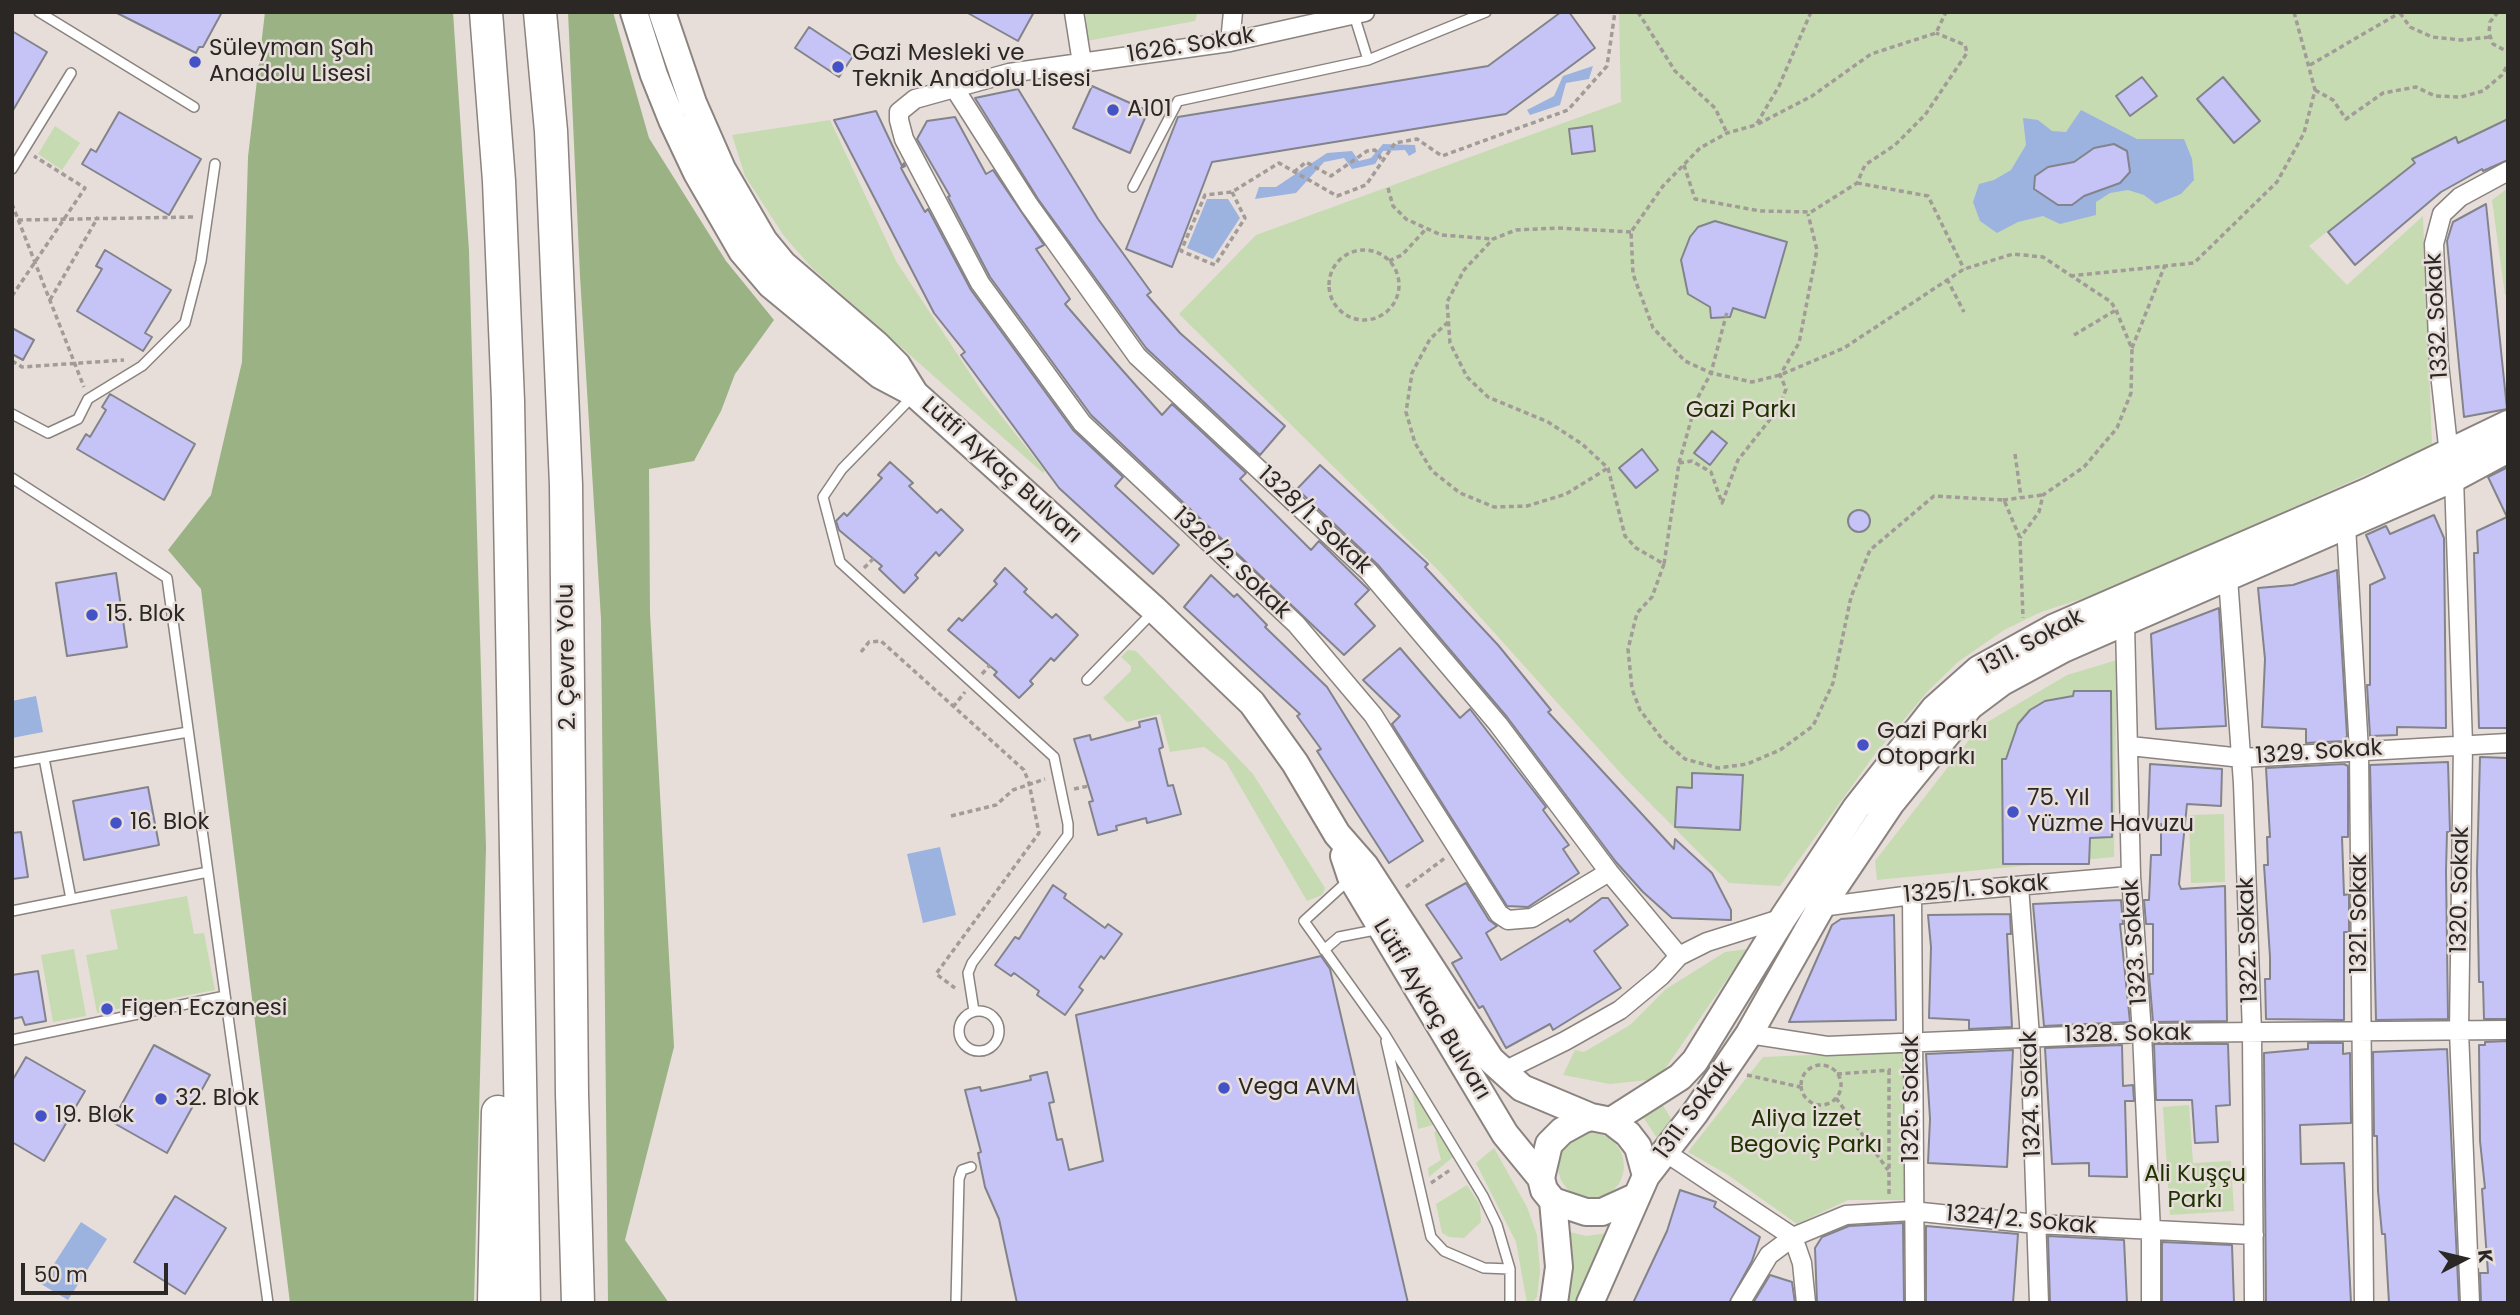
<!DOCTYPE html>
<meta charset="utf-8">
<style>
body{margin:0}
#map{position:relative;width:2520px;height:1315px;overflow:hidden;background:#e7ded9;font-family:Poppins,sans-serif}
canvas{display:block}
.frame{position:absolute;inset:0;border:14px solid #2a2725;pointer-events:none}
.north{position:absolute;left:2429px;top:1224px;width:70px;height:70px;-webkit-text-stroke:5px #e7ded9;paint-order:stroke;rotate:83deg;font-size:19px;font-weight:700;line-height:28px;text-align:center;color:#2a2725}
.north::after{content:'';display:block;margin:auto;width:24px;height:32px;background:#2a2725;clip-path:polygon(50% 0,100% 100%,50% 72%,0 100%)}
.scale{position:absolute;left:21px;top:1263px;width:147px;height:32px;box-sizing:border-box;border:4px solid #2a2725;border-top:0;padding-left:9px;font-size:21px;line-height:24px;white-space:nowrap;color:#2a2725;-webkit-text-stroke:5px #e7ded9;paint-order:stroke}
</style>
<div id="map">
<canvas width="2520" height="1315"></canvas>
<div class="frame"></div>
<div class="north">K</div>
<div class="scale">50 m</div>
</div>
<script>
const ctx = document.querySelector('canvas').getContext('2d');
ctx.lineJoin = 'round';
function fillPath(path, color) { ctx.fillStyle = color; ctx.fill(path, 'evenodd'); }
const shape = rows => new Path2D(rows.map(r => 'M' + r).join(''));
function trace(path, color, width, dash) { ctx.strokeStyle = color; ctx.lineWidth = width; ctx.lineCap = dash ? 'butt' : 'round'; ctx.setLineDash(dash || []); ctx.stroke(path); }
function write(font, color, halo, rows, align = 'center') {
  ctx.font = font + ' Poppins,sans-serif'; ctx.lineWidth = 5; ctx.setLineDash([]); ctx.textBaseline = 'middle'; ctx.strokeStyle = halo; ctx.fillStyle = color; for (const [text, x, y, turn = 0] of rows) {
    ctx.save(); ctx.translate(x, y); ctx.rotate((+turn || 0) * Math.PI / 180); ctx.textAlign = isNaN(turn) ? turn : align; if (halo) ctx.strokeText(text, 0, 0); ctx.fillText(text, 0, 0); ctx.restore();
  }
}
fillPath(shape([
 [1086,12,1196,12,1197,15,1195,21,1087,41],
 [1619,12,2508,12,2508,119,2413,164,2309,246,2347,285,2423,216,2432,445,2109,590,2041,612,2004,630,1958,662,1928,691,1875,754,1780,886,1729,883,1624,777,1438,570,1179,314,1256,235,1621,102],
 [830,120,896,261,983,393,1045,471,1043,473,812,268,784,236,745,176,732,135],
 [55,126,80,143,62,170,38,154],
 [2508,188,2508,295,2505,295,2492,200],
 [1128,650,1136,651,1253,774,1325,888,1322,895,1307,901,1226,762,1204,747,1170,752,1160,714,1127,722,1103,698,1131,671,1131,666,1121,657],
 [2117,660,2114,857,1877,880,1875,861,1979,727,2067,675],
 [2224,814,2225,882,2191,883,2189,815],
 [187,896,194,934,204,933,215,990,97,1013,86,955,118,949,110,910],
 [74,949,86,1016,53,1022,41,955],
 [1748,949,1662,1073,1648,1080,1610,1084,1563,1075,1575,1050,1584,1052,1630,1025,1666,989,1725,952],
 [1905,1051,1904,1200,1848,1200,1797,1224,1728,1175,1688,1152,1763,1057],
 [1412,1089,1433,1125,1418,1129],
 [1662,1104,1672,1120,1657,1138,1641,1114],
 [2189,1105,2193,1163,2231,1161,2234,1211,2170,1215,2163,1107],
 [1438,1130,1453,1157,1429,1177,1428,1168,1441,1160,1434,1132],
 '1558 1166a33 33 0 1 1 66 0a33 33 0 1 1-66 0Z',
 [1494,1148,1527,1207,1537,1235,1540,1271,1537,1297,1532,1303,1527,1303,1516,1242,1476,1163],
 [1467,1185,1480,1205,1481,1222,1464,1238,1449,1237,1442,1233,1436,1204],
 [1566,1231,1586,1236,1608,1233,1580,1303,1565,1303]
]), '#c6dbb2');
fillPath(shape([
 [265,12,453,12,469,251,486,848,474,1303,290,1303,201,589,168,550,211,495,242,362,248,157],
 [568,12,613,12,649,138,726,261,774,320,735,374,721,411,694,461,649,469,650,613,674,1047,625,1240,669,1303,608,1303,601,619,580,276]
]), '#9bb284');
fillPath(shape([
 [1593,66,1589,79,1566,83,1560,105,1530,115,1527,110,1554,96,1563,76],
 [2081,110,2137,139,2184,139,2192,159,2194,180,2181,194,2156,204,2144,195,2128,190,2110,193,2096,202,2096,215,2060,224,2043,216,2018,222,1997,233,1980,221,1973,202,1979,184,1994,180,2011,170,2026,145,2023,118,2038,120,2052,131,2066,132],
 [2114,144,2127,151,2130,172,2120,183,2084,196,2072,205,2058,205,2034,189,2035,176,2048,167,2074,162,2094,148],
 [1383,144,1415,145,1416,152,1409,156,1405,150,1383,151,1375,164,1352,169,1344,158,1324,162,1296,193,1255,199,1259,187,1276,187,1327,153,1352,151,1359,161,1371,158],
 [1207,199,1228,199,1240,218,1213,259,1187,248],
 [36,696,43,732,12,738,12,701],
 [940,847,956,915,923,923,907,854],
 [81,1222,107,1239,68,1300,41,1284]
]), '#9cb2df');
const building = shape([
 [115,12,222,12,203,47,199,47,196,53,115,12],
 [966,12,1034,12,1018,41,966,12],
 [1561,12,1569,12,1595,48,1506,114,1212,162,1172,267,1126,249,1178,117,1488,66,1561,12],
 [809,27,853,56,839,77,795,48,809,27],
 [12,31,47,52,12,112,12,31],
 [2142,77,2157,96,2130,116,2116,96,2142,77],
 [2223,77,2260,121,2234,143,2197,99,2223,77],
 [1092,86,1148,111,1130,153,1073,128,1092,86],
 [1018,89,1098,219,1151,292,1147,295,1180,333,1285,426,1260,455,1146,348,1038,199,975,98,1018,89],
 [876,111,902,166,904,163,905,166,901,168,914,192,925,212,928,209,971,290,1073,430,1123,477,1115,486,1179,545,1153,574,1059,488,961,355,965,352,934,313,834,120,876,111],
 [119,112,201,159,169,215,82,164,91,149,96,152,119,112],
 [955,117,986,174,993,170,1044,245,1036,249,1070,299,1065,304,1116,363,1162,415,1172,404,1246,473,1240,479,1311,550,1319,541,1369,590,1355,604,1375,626,1344,655,1091,415,990,277,948,197,950,196,917,139,927,121,955,117],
 [2508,119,2508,160,2483,171,2482,169,2441,192,2355,265,2328,232,2415,163,2412,159,2456,137,2458,143,2508,119],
 [1592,126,1595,151,1572,154,1569,129,1592,126],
 [2114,144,2127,151,2130,172,2120,183,2084,196,2072,205,2058,205,2034,189,2035,176,2048,167,2074,162,2094,148,2114,144],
 [2486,204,2507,409,2464,417,2447,241,2453,222,2486,204],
 [1715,221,1787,242,1765,318,1733,308,1730,317,1711,318,1710,307,1688,294,1681,260,1690,237,1698,227,1715,221],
 [105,250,171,290,145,333,152,337,143,351,77,311,102,269,96,266,105,250],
 [12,328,34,340,23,360,12,354,12,328],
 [110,394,195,444,164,500,77,449,86,434,90,437,106,410,102,407,110,394],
 [1712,431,1727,443,1710,465,1694,453,1712,431],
 [1642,449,1658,470,1636,488,1619,468,1642,449],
 [890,462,913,483,909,486,937,513,941,509,963,530,939,556,936,552,915,575,918,578,904,593,879,569,882,566,839,530,836,521,844,513,847,516,882,478,878,475,890,462],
 [1320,465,1428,564,1425,567,1498,645,1551,710,1548,712,1674,849,1675,839,1712,873,1731,910,1731,920,1672,918,1643,892,1616,862,1507,717,1378,565,1297,489,1320,465],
 [2508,467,2508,728,2479,728,2474,553,2478,553,2477,531,2507,517,2488,477,2508,467],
 '1848 521a11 11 0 1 1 22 0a11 11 0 1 1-22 0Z',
 [2434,515,2444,538,2446,728,2397,727,2397,735,2370,736,2367,685,2370,685,2370,585,2385,578,2366,535,2386,526,2390,534,2434,515],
 [1005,568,1027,589,1024,592,1052,618,1056,614,1078,635,1054,661,1051,658,1030,681,1033,684,1019,698,994,675,997,672,948,630,959,618,962,621,997,584,994,581,1005,568],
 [2337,570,2347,736,2344,741,2306,743,2306,729,2262,727,2265,659,2258,588,2293,585,2337,570],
 [116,573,127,647,67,656,56,583,116,573],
 [1211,575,1234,597,1237,594,1267,625,1265,627,1327,687,1423,841,1389,863,1317,751,1321,749,1297,716,1300,714,1184,607,1211,575],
 [2219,608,2226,726,2156,729,2151,634,2219,608],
 [1400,648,1460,718,1470,709,1546,807,1543,810,1569,845,1563,849,1579,873,1528,907,1507,906,1392,724,1400,716,1363,680,1400,648],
 [2074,691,2111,691,2112,837,2090,838,2089,864,2003,864,2002,759,2006,759,2018,724,2030,710,2045,701,2073,696,2074,691],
 [1156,718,1163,747,1159,749,1168,786,1173,785,1181,814,1147,823,1146,818,1116,826,1117,830,1098,835,1089,802,1093,801,1074,739,1090,735,1091,740,1140,727,1139,722,1156,718],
 [2480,757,2508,758,2508,1019,2484,1019,2483,982,2479,982,2477,870,2480,757],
 [2448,762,2450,832,2447,832,2446,871,2448,1019,2376,1020,2370,765,2448,762],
 [2150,764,2222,769,2221,806,2187,804,2179,884,2181,889,2225,886,2227,1021,2153,1022,2149,974,2153,974,2153,924,2146,924,2144,900,2149,900,2151,855,2161,855,2161,824,2148,823,2150,764],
 [2344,764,2348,766,2348,837,2342,837,2344,895,2349,894,2349,932,2344,932,2344,1020,2266,1019,2265,979,2270,979,2270,957,2264,865,2268,865,2267,837,2270,837,2266,768,2344,764],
 [1692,773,1743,775,1740,830,1675,827,1677,787,1692,788,1692,773],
 [148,787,159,845,84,860,73,801,148,787],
 [21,832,28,877,12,879,12,833,21,832],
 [1466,883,1489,920,1497,926,1486,933,1501,960,1568,919,1570,922,1602,898,1608,898,1628,925,1594,951,1621,988,1553,1030,1550,1024,1506,1048,1483,1006,1479,1008,1452,963,1462,958,1426,905,1466,883],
 [1053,885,1066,894,1064,898,1105,928,1108,924,1122,934,1104,959,1101,956,1079,987,1083,990,1065,1015,1037,995,1039,991,1014,973,1011,976,995,965,1015,937,1019,939,1053,885],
 [2121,900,2123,924,2120,924,2130,1022,2044,1026,2033,904,2121,900],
 [2010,914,2011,934,2007,934,2012,1027,1969,1029,1969,1020,1929,1018,1931,947,1928,915,2010,914],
 [1894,915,1896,1020,1789,1022,1832,925,1841,919,1894,915],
 [1321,956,1330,969,1408,1303,1017,1303,999,1219,985,1187,978,1153,981,1152,965,1090,980,1087,981,1091,1031,1080,1030,1076,1047,1072,1054,1102,1049,1103,1057,1140,1062,1139,1069,1170,1103,1161,1076,1015,1321,956],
 [38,971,46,1021,25,1025,22,1017,12,1019,12,975,38,971],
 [2508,1041,2508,1303,2481,1303,2480,1273,2488,1273,2482,1189,2485,1188,2480,1141,2479,1045,2485,1045,2485,1042,2508,1041],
 [2308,1043,2343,1043,2343,1054,2350,1053,2351,1123,2300,1125,2301,1164,2344,1163,2351,1303,2266,1303,2264,1053,2308,1049,2308,1043],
 [2154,1044,2228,1044,2230,1105,2216,1106,2218,1142,2195,1143,2192,1100,2156,1100,2154,1044],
 [154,1045,210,1075,167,1153,112,1122,154,1045],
 [2122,1045,2123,1086,2133,1085,2134,1101,2125,1101,2127,1177,2089,1176,2089,1163,2052,1164,2045,1048,2122,1045],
 [2447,1049,2459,1303,2389,1303,2385,1234,2382,1234,2378,1191,2377,1136,2374,1136,2373,1052,2447,1049],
 [2013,1050,2007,1167,1928,1163,1930,1119,1926,1054,2013,1050],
 [26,1057,85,1091,44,1161,12,1142,12,1081,26,1057],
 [1680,1190,1716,1202,1714,1207,1760,1237,1752,1261,1729,1303,1633,1303,1667,1231,1680,1190],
 [175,1196,226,1228,185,1294,134,1262,175,1196],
 [1903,1223,1904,1303,1817,1303,1815,1248,1822,1237,1849,1226,1903,1223],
 [1926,1226,2018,1234,2013,1303,1926,1303,1926,1226],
 [2048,1236,2124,1240,2127,1303,2050,1303,2048,1236],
 [2162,1242,2232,1245,2234,1303,2162,1303,2162,1242],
 [1770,1275,1792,1282,1795,1303,1753,1303,1770,1275]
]);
fillPath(building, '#c6c4f6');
trace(building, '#83838b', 2);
const lane = shape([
 [39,12,194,107],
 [1354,15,1368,60],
 [12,169,71,73],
 [1133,187,1178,101,1368,60,1486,12],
 [914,395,842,469,823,497,840,562,1054,757,1068,824,1068,835,972,963,968,973,974,1011],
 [12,414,48,433,78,419,88,399,142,366,185,323,201,261,215,164],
 [12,478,167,578,268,1303],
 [1087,680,1154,611],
 [44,758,71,899],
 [12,763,188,732],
 [1350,879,1304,921,1384,1033,1483,1196,1497,1225,1510,1269,1510,1303],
 [12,911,208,872],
 [1324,950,1339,937,1380,929],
 '959 1031a20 20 0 1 1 40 0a20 20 0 1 1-40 0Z',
 [12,1040,225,996],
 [1386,1041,1431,1237,1444,1251,1484,1268,1510,1269],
 [956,1303,959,1179,962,1170,971,1167]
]);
const street = shape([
 [1074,12,1082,63],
 [1365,12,1230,42,1009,73,915,99,899,112,899,120,904,139,980,283,1082,423,1296,624,1373,715,1499,914,1508,920,1532,918,1609,872],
 [1230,42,1233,12],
 [953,86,1029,205,1137,356,1369,572,1498,724,1609,872,1679,956,1661,976,1620,1010,1565,1041,1502,1072],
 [2449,455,2439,364,2434,244,2442,214,2460,197,2508,171],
 [2454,478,2463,744,2459,1031,2470,1303],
 [2346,526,2359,751,2364,1303],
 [2228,578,2243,783,2252,1033,2254,1303],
 [2125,624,2131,876,2142,1033,2151,1232,2151,1303],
 [2130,746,2242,758,2508,743],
 [2019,886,2030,1037,2039,1303],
 [1912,895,1915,1303],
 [1821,907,1912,895,2131,876],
 [1679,956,1707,942,1783,918],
 [1749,1034,1827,1046,2142,1033,2508,1030],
 [1665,1152,1793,1237,1802,1263,1806,1303],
 [1740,1303,1769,1255,1793,1237,1846,1215,1912,1211,2036,1224,2254,1235]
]);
const primary = shape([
 [634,12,654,75,672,120,697,173,742,251,771,285,880,375,914,393],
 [662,12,693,103,722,169,764,241,783,264,876,344,897,365,915,394,1155,610,1252,703,1295,763,1337,834,1365,866,1491,1060,1522,1088,1591,1117],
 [1344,856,1351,877,1505,1134,1541,1178],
 [1611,1121,1680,1077,1695,1061,1783,918,1856,808,1934,709,1979,669,2053,628,2369,491,2508,424],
 [1635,1197,1602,1212,1586,1212,1553,1201,1544,1190,1541,1178,1549,1144,1562,1131,1582,1120,1591,1117,1611,1121,1628,1134,1638,1147,1646,1176],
 [1553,1201,1559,1267,1554,1303],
 [1590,1303,1646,1176,1695,1113,1749,1034,1821,907,1891,803,1970,706,2002,682,2063,649,2454,478,2508,449]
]);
const highway = shape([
 [486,12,499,181,508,401,524,1303],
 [540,12,551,131,566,485,572,1094,578,1303],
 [494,1303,498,1112]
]);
trace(lane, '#8b837f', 12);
trace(street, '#8b837f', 21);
trace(primary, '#8b837f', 30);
trace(highway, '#8b837f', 35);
trace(shape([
 [1638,12,1675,71,1715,108,1727,133],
 [1811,12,1779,86,1756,125,1727,133,1700,148,1663,186,1631,232,1633,274,1653,328,1685,361,1711,373,1752,382,1780,375,1844,348,1964,269,2013,254,2043,257,2111,302,2116,310,2132,349,2131,393,2117,428,2084,467,2043,495,2039,512,2020,538],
 [2498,12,2490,22,2489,33,2493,44,2508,52],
 [2400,13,2410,27,2432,37,2461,40,2490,37],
 [2310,65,2401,12],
 [2315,90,2333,100,2346,119,2383,93,2416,87,2435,96,2461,97,2483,91,2502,75,2508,64],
 [1758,124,1812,96,1871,54,1936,33,1946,12],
 [1684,165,1695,199,1760,211,1811,212,1857,183,1865,165,1895,145,1925,115,1967,53,1965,45,1936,33],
 [1294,172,1306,162,1331,176,1367,151,1375,150,1382,160],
 [1857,183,1928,196,1964,269],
 [1388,188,1393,206,1406,219,1441,235,1493,239],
 [1232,192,1245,218,1215,265,1181,251,1205,195,1232,192,1279,163,1337,196,1366,185,1395,143,1417,139,1442,156,1568,110,1607,66,1615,12],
 [12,204,84,387],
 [18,220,195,217],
 [1631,232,1558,228,1516,230,1493,239,1464,270,1447,302,1450,343,1467,377,1488,397,1548,422,1582,444,1608,468,1625,536,1636,548,1664,564,1679,463,1697,399,1711,373,1727,312],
 '1329 285a35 35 0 1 1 70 0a35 35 0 1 1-70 0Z',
 [1389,261,1402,255,1426,229],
 [2070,276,2194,263,2277,182,2304,133,2315,90,2294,12],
 [1947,279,1964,312],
 [12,296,85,188,34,156],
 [50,300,98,217],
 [1448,322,1430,339,1412,373,1406,412,1415,443,1432,471,1460,493,1494,507,1527,506,1566,494,1608,468],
 [2074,335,2116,310],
 [2132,348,2165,265],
 [12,361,22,367,124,360],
 [2015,454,2021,497],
 [1679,463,1692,461,1711,472,1722,503,1738,460,1779,408,1786,389,1780,375,1799,343,1817,250,1808,214],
 [2003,500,2042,495],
 [1664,564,1652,597,1637,613,1628,649,1632,689,1640,710,1662,739,1685,759,1718,768,1747,764,1780,750,1813,726,1833,683,1851,597,1870,550,1934,496,2004,500,2020,538,2023,618],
 [864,568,874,558],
 [861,652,869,642,881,641,1024,770,1029,783,1039,833,936,974,955,988],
 [982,674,990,665],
 [953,707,965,692],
 [1074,789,1089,786],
 [951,816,996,805,1013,790,1045,779],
 [1406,887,1445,858],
 '1801 1085a20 20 0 1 1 40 0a20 20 0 1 1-40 0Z',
 [1889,1070,1889,1194],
 [1837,1074,1891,1070],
 [1747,1075,1800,1087],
 [1836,1098,1888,1170],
 [1431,1183,1450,1170]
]), '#a29b97', 3.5, [5, 3.5]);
trace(lane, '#fff', 9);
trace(street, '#fff', 18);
trace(primary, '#fff', 26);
trace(highway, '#fff', 32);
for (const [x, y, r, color] of [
 [195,62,7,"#4352c6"],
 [838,67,7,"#4352c6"],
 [1113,110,7,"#4352c6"],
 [92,615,7,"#4352c6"],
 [1863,745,7,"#4352c6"],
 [2013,812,7,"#4352c6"],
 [116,823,7,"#4352c6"],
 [107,1009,7,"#4352c6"],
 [1224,1088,7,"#4352c6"],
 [161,1099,7,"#4352c6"],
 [41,1116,7,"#4352c6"]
]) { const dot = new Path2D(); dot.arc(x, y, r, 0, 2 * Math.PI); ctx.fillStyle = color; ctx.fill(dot); trace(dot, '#e7ded9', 2.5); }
write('23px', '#2a2725', '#e7ded9', [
 ["1626. Sokak",1191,46,-9],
 ["1332. Sokak",2438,316,-93],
 ["Lütfi Aykaç Bulvarı",1001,471,42],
 ["1328/1. Sokak",1314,521,43],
 ["1328/2. Sokak",1231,564,43],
 ["1311. Sokak",2032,643,-28],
 ["2. Çevre Yolu",568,657,-91],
 ["1329. Sokak",2319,753,-4],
 ["1325/1. Sokak",1976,890,-5],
 ["1320. Sokak",2461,890,-89],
 ["1321. Sokak",2360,914,-90],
 ["1322. Sokak",2249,940,-92],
 ["1323. Sokak",2136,942,-94],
 ["Lütfi Aykaç Bulvarı",1431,1010,59],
 ["1328. Sokak",2128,1035,-1],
 ["1324. Sokak",2032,1094,-92],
 ["1325. Sokak",1912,1099,-90],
 ["1311. Sokak",1694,1111,-54],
 ["1324/2. Sokak",2021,1221,5]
]);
write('23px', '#2a2725', '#e7ded9', [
 ["Süleyman Şah",209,49],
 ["Anadolu Lisesi",209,75],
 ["Gazi Mesleki ve",852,54],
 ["Teknik Anadolu Lisesi",852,80],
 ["A101",1127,110],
 ["15. Blok",106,615],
 ["Gazi Parkı",1877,732],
 ["Otoparkı",1877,758],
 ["75. Yıl",2027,799],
 ["Yüzme Havuzu",2027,825],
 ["16. Blok",130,823],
 ["Figen Eczanesi",121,1009],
 ["Vega AVM",1238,1088],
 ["32. Blok",175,1099],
 ["19. Blok",55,1116]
], 'left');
write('23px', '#1d3200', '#e7ded9', [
 ["Gazi Parkı",1741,411],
 ["Aliya İzzet",1806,1120],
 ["Begoviç Parkı",1806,1146],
 ["Ali Kuşçu",2195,1175],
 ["Parkı",2195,1201]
]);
</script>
